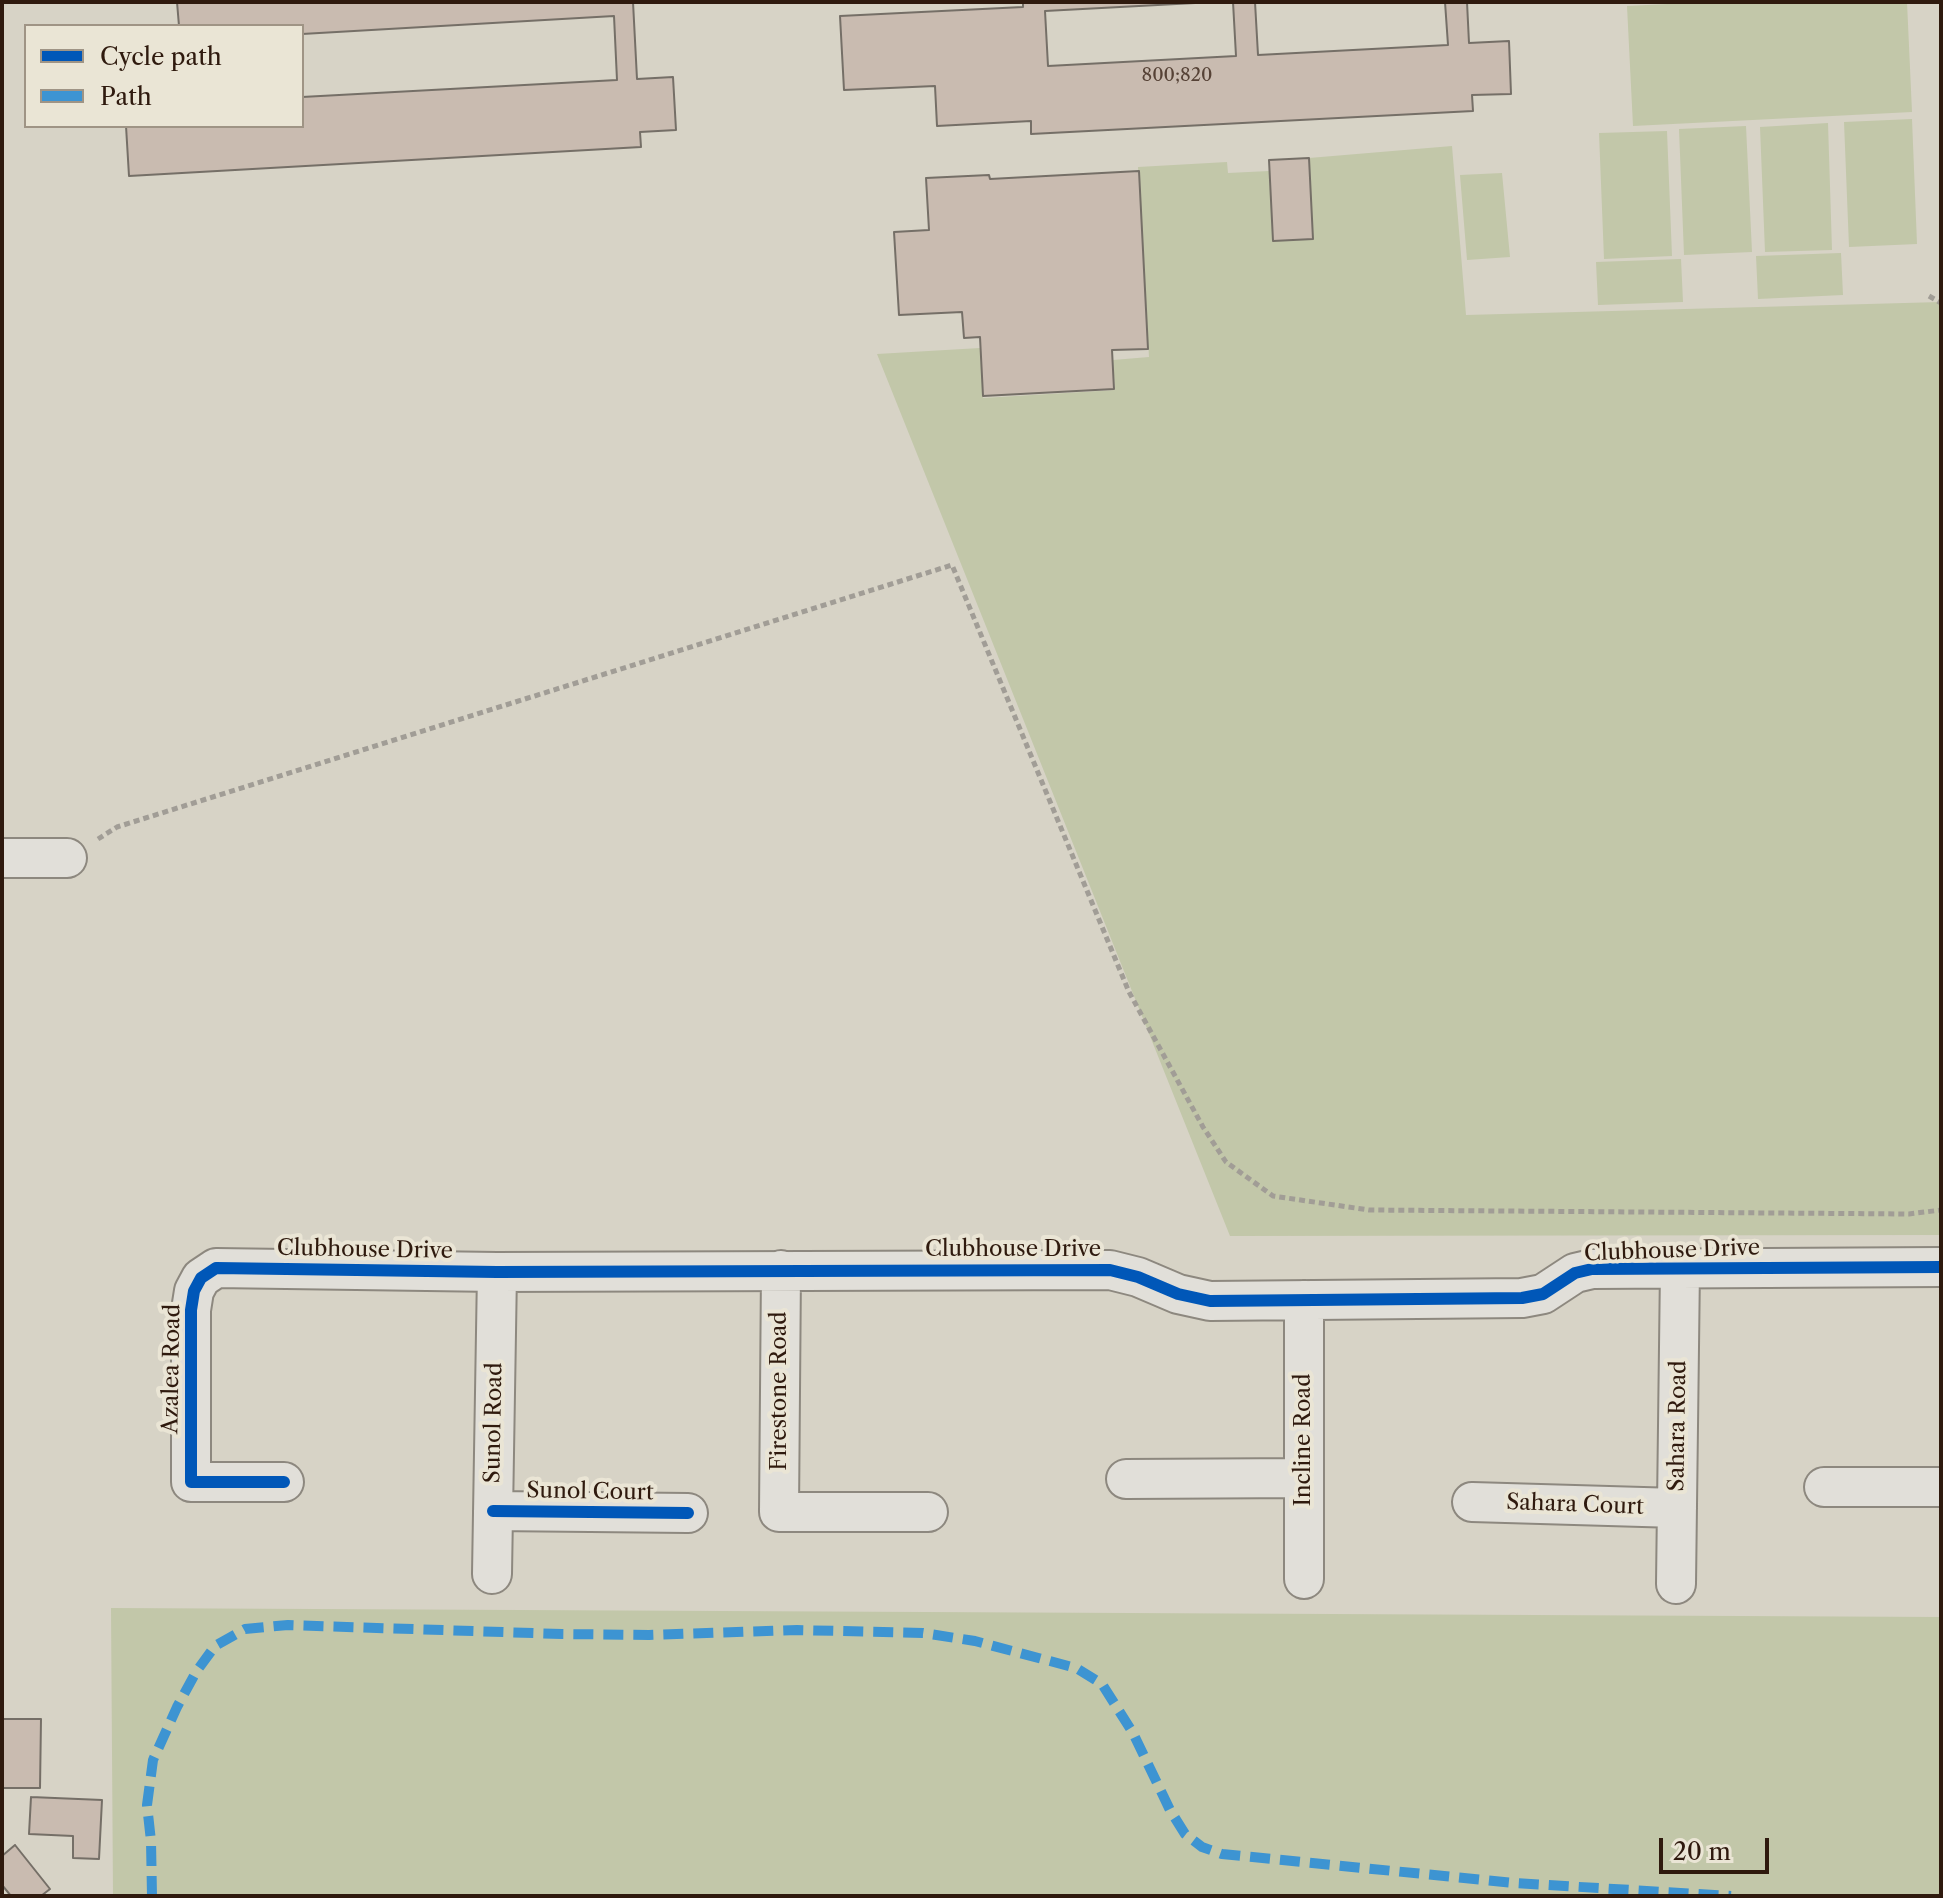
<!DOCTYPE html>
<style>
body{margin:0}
#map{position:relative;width:1943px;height:1898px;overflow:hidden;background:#d7d3c6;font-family:"Libre Caslon Text",serif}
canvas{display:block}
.frame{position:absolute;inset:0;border:4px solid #2f1a0e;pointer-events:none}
.legend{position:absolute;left:24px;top:24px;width:280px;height:104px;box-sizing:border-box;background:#eae5d5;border:2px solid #9f9485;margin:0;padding:10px 14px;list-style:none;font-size:24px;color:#2f1a0e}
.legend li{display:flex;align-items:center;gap:16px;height:40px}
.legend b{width:40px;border:2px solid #9f9485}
.scale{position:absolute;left:1659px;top:1838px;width:110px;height:36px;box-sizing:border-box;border:4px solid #2f1a0e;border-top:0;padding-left:10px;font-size:24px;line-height:28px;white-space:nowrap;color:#2f1a0e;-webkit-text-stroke:6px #eae5d5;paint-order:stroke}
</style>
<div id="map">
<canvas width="1943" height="1898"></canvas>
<div class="frame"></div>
<ul class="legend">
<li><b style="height:10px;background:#0057b8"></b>Cycle path</li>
<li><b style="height:10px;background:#3d94d2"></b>Path</li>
</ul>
<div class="scale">20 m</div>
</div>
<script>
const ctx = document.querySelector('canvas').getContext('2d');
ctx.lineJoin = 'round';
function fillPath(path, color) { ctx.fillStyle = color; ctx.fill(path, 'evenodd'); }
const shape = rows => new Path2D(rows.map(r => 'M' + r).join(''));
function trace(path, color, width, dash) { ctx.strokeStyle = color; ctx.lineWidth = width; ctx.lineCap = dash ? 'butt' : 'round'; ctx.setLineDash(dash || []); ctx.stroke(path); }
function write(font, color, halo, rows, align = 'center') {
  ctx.font = font + ' "Libre Caslon Text",serif'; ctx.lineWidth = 8; ctx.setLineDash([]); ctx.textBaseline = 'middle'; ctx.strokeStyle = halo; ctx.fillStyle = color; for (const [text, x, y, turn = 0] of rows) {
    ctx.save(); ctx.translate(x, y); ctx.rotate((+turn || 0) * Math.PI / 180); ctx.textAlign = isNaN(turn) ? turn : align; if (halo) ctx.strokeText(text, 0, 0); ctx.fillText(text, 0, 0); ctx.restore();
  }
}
fillPath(shape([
 [1708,2,1907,2,1912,112,1633,126,1627,6],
 [1912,119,1917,244,1849,247,1844,122],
 [1828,123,1832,250,1765,252,1760,127],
 [1746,126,1752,252,1684,255,1679,129],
 [1667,131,1672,256,1604,259,1599,133],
 [1452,146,1466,315,1941,302,1941,1235,1230,1236,877,354,980,348,983,398,1115,390,1113,360,1149,357,1138,167,1227,162,1228,173,1269,171,1273,240,1312,239,1309,158],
 [1502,173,1510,257,1467,260,1460,175],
 [1841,253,1843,295,1758,299,1756,256],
 [1681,259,1683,302,1598,305,1596,262],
 [111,1608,1941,1617,1941,1896,113,1896]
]), '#c2c7a9');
const building = shape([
 [177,2,633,2,637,79,673,77,676,130,640,132,641,147,129,176,126,126,302,126,302,97,617,80,614,16,302,34,302,26,179,26,177,2],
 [1023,2,1214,2,1045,11,1048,66,1236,56,1233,2,1255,2,1258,55,1448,45,1445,2,1467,2,1469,43,1509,41,1511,94,1472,95,1473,111,1031,134,1031,121,937,126,935,86,844,90,840,16,1023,7,1023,2],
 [1309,158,1313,239,1273,241,1269,160,1309,158],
 [1139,171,1148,349,1112,350,1114,389,983,396,980,337,964,338,962,312,899,315,894,232,929,230,926,178,989,175,990,179,1139,171],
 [2,1719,41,1719,40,1788,2,1788,2,1719],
 [31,1797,102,1800,99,1859,73,1858,73,1836,29,1834,31,1797],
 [15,1845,50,1889,41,1896,11,1896,2,1885,2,1856,15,1845]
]);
fillPath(building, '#c9bbb0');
trace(building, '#756f67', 2);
const minor = shape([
 [2,858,67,858],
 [781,1270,779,1512,928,1512],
 [1304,1300,1304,1579],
 [1126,1479,1304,1478],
 [284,1482,191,1482,191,1310,194,1291,201,1278,216,1268,497,1272,1110,1270,1138,1277,1178,1294,1210,1301,1522,1298,1543,1294,1575,1273,1592,1269,1941,1267],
 [1824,1487,1941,1487],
 [1472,1502,1677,1508],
 [493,1511,688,1513],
 [492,1574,497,1272],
 [1676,1584,1680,1268]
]);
trace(minor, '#8d887f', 42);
trace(shape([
 [1929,296,1941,303],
 [98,839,117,827,952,565,1129,992,1203,1127,1226,1162,1273,1196,1369,1210,1909,1214,1941,1210]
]), '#a19d96', 5, [6, 4]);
trace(minor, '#e1dfd9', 38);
trace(shape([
 [152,1896,151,1841,147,1805,153,1760,177,1707,196,1672,215,1646,245,1629,288,1625,562,1634,649,1635,797,1630,923,1633,975,1641,1076,1668,1102,1684,1133,1733,1170,1810,1185,1834,1202,1847,1222,1854,1514,1883,1731,1896]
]), '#3d94d2', 10, [20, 10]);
trace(shape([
 [284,1482,191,1482,191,1310,194,1291,201,1278,216,1268,497,1272,1110,1270,1138,1277,1178,1294,1210,1301,1522,1298,1543,1294,1575,1273,1592,1269,1941,1267],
 [493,1511,688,1513]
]), '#0057b8', 12);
write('18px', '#564236', null, [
 ["800;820",1177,76]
]);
write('22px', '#2f1a0e', '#eae5d5', [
 ["Clubhouse Drive",365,1250,1],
 ["Clubhouse Drive",1013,1250],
 ["Clubhouse Drive",1672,1251,-2],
 ["Azalea Road",172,1369,-89],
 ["Firestone Road",780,1391,-90],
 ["Sunol Road",494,1423,-89],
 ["Sahara Road",1678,1426,-89],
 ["Incline Road",1304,1440,-90],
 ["Sunol Court",590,1492,1],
 ["Sahara Court",1575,1505,2]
]);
</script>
